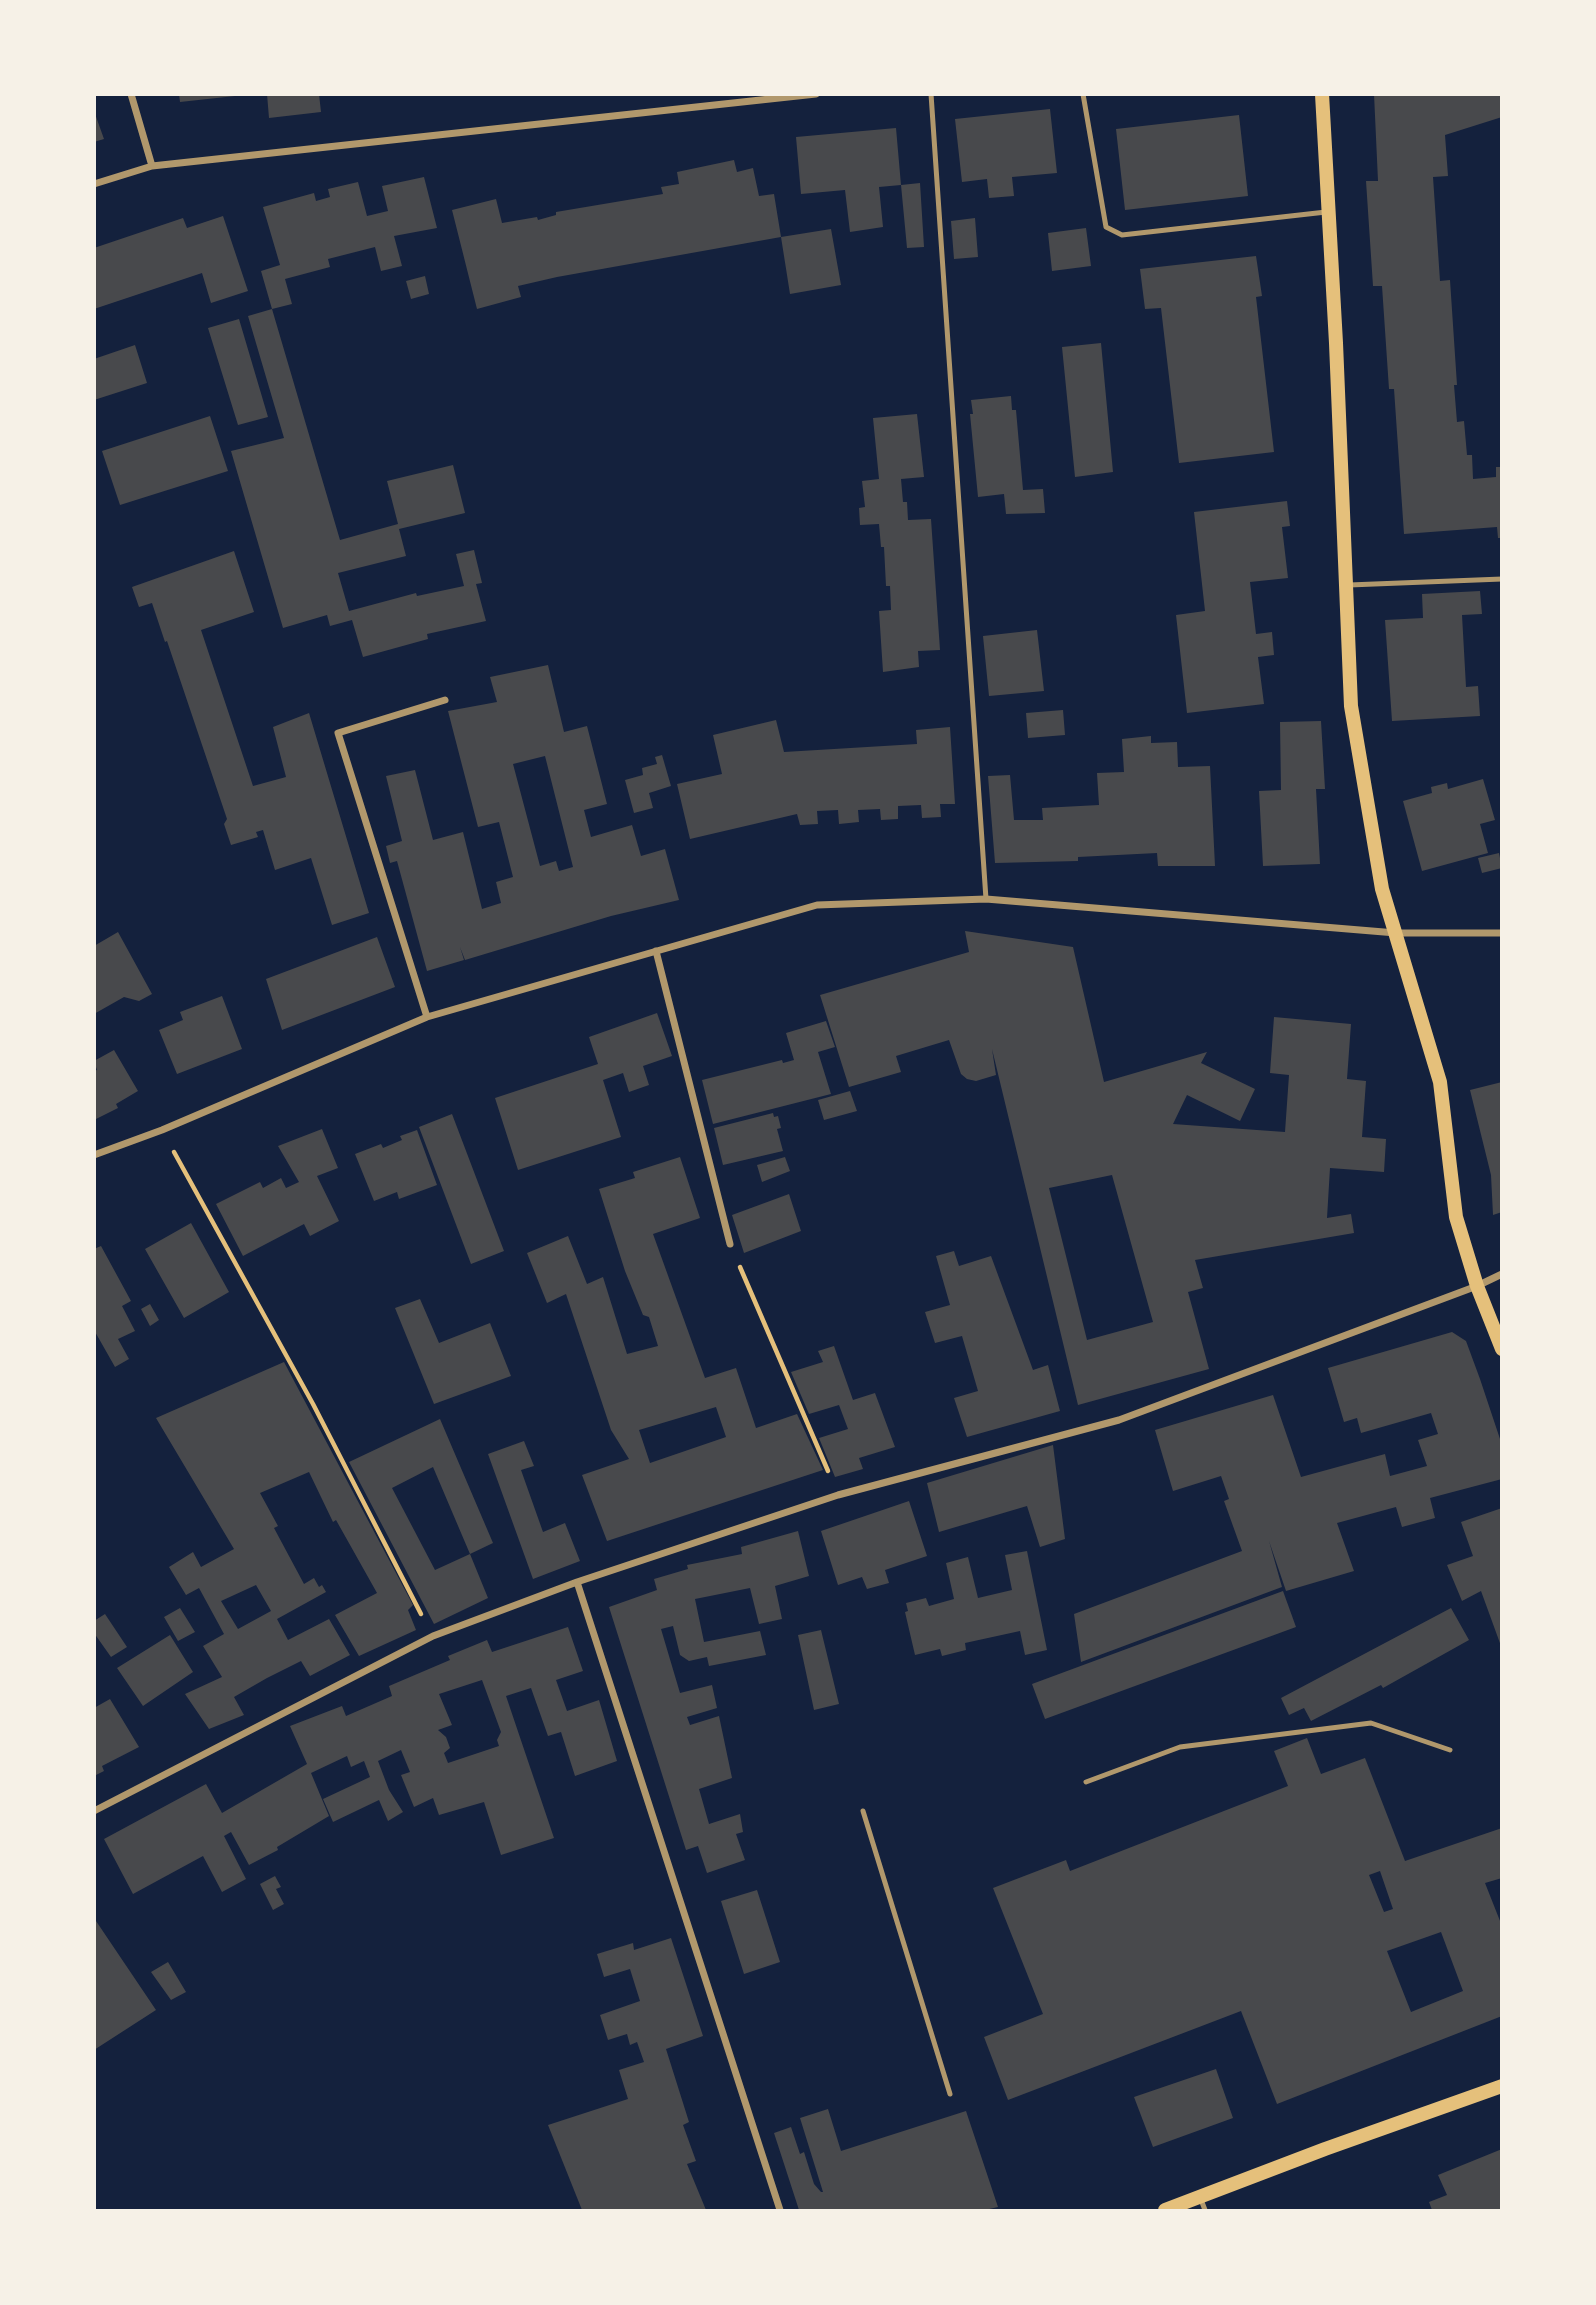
<!DOCTYPE html>
<style>
body{margin:0}
#map{position:relative;width:1596px;height:2305px;overflow:hidden;background:#14213d;font-family:"PT Serif",serif}
canvas{display:block}
.frame{position:absolute;inset:0;border:96px solid #f6f1e7;pointer-events:none}
</style>
<div id="map">
<canvas width="1596" height="2305"></canvas>
<div class="frame"></div>
</div>
<script>
const ctx = document.querySelector('canvas').getContext('2d');
ctx.lineJoin = 'round';
function fillPath(path, color) { ctx.fillStyle = color; ctx.fill(path, 'evenodd'); }
const shape = rows => new Path2D(rows.map(r => 'M' + r).join(''));
function trace(path, color, width, dash) { ctx.strokeStyle = color; ctx.lineWidth = width; ctx.lineCap = dash ? 'butt' : 'round'; ctx.setLineDash(dash || []); ctx.stroke(path); }
fillPath(shape([
 [179,94,235,94,235,96,180,102],
 [267,94,319,94,321,112,269,118],
 [1374,94,1502,94,1502,117,1445,135,1448,176,1433,177,1440,281,1450,280,1457,385,1454,385,1457,422,1464,421,1467,455,1472,455,1473,479,1496,477,1496,467,1502,467,1502,538,1498,538,1497,527,1404,534,1394,389,1389,389,1382,286,1373,286,1366,181,1378,181],
 [1050,109,1057,173,1012,177,1014,196,989,198,987,179,962,182,955,119],
 [94,111,104,139,94,142],
 [1239,115,1248,196,1125,210,1116,129],
 [896,128,901,185,879,187,883,227,850,232,845,190,801,194,796,137],
 [734,160,737,172,753,168,759,196,774,194,781,237,557,277,518,286,521,297,477,309,452,210,496,199,502,223,537,217,538,220,556,215,556,212,663,194,661,187,679,184,677,172],
 [424,177,437,228,394,236,402,266,381,271,375,247,328,259,330,267,285,279,292,304,272,309,340,540,398,524,387,481,453,465,465,513,399,529,406,556,338,573,349,611,416,593,417,596,464,586,456,554,474,550,482,583,476,584,486,621,427,634,428,639,363,657,352,620,330,626,327,615,283,628,231,451,284,438,248,316,272,309,261,271,280,265,263,207,314,193,316,201,330,197,328,189,358,182,367,216,388,211,382,186],
 [920,183,924,247,907,248,901,185],
 [223,216,248,291,211,303,202,273,94,309,94,248,183,218,187,228],
 [975,218,978,257,954,259,951,221],
 [1086,228,1091,266,1052,271,1048,233],
 [831,229,841,285,790,294,781,237],
 [1256,256,1262,296,1256,297,1274,452,1179,463,1161,308,1145,309,1140,269],
 [425,276,429,294,411,299,406,281],
 [239,319,268,417,238,425,208,328],
 [1101,343,1113,472,1075,477,1062,347],
 [135,345,147,383,94,400,94,359],
 [1011,396,1012,410,1016,410,1023,490,1043,489,1045,513,1006,514,1004,494,978,497,970,414,973,414,971,400],
 [917,414,924,477,901,479,903,502,907,502,908,520,931,519,940,650,918,651,919,667,883,672,879,611,891,610,890,586,886,586,884,547,881,547,879,524,860,525,859,508,865,507,862,481,879,479,873,418],
 [210,416,228,471,120,505,102,451],
 [1287,501,1290,526,1282,527,1288,578,1250,582,1256,634,1272,632,1274,655,1258,657,1264,704,1187,713,1176,615,1205,611,1194,512],
 [234,551,254,612,201,630,253,786,286,777,273,727,309,713,369,913,332,925,311,858,275,870,263,830,256,832,258,837,231,845,224,824,227,819,167,641,165,642,152,603,139,607,132,587],
 [1480,591,1482,614,1462,615,1466,687,1478,686,1480,716,1392,721,1385,620,1423,618,1422,594],
 [1037,630,1044,691,989,696,983,636],
 [548,665,564,732,587,726,607,804,584,810,591,837,632,825,641,856,665,849,679,900,611,916,465,960,460,947,464,960,427,971,397,861,390,863,386,846,402,841,386,776,415,770,433,840,463,832,482,909,501,903,496,882,513,877,499,822,478,827,448,711,497,702,490,677],
 [545,756,573,867,559,871,556,861,540,866,513,764],
 [1063,710,1065,735,1028,738,1026,713],
 [776,720,784,752,917,744,916,730,950,727,955,804,940,804,941,817,922,818,921,805,898,806,898,819,881,820,880,809,858,810,859,822,839,824,838,810,817,811,818,824,800,825,797,814,690,839,677,784,722,774,713,735],
 [1321,721,1325,789,1316,789,1320,864,1263,866,1259,791,1281,790,1280,722],
 [1151,736,1151,743,1177,742,1178,767,1210,766,1215,866,1158,866,1157,853,1078,857,1078,861,995,863,988,776,1010,775,1014,820,1043,820,1042,808,1099,805,1097,773,1124,772,1122,739],
 [662,755,671,786,649,793,653,808,634,813,625,780,643,775,642,768,657,764,655,757],
 [1483,779,1495,820,1480,824,1488,853,1422,871,1403,801,1432,793,1431,787,1447,783,1448,789],
 [1499,853,1502,868,1482,873,1478,858],
 [965,931,1073,947,1104,1082,1207,1052,1201,1063,1255,1089,1240,1121,1187,1095,1173,1124,1285,1132,1289,1075,1270,1073,1274,1017,1351,1024,1347,1079,1366,1081,1362,1137,1386,1139,1384,1172,1330,1168,1327,1218,1351,1214,1354,1233,1195,1260,1203,1288,1188,1292,1209,1369,1078,1405,992,1049,996,1075,976,1081,967,1079,961,1074,949,1040,896,1056,901,1072,849,1087,820,995,969,952],
 [1112,1175,1153,1322,1087,1340,1049,1188],
 [118,932,152,994,139,1001,124,997,94,1014,94,946],
 [377,937,395,987,282,1030,266,979],
 [222,996,242,1049,177,1074,159,1030,183,1020,180,1012],
 [657,1013,672,1056,643,1066,649,1085,629,1092,623,1073,603,1080,621,1137,518,1170,495,1098,598,1064,589,1037],
 [826,1021,835,1047,818,1052,831,1094,713,1124,702,1080,782,1060,783,1063,794,1060,786,1033],
 [114,1050,138,1091,116,1104,118,1108,94,1120,94,1071,97,1070,94,1061],
 [1502,1082,1502,1212,1493,1215,1491,1175,1470,1090],
 [850,1091,857,1111,824,1120,818,1100],
 [773,1113,774,1117,778,1116,781,1128,777,1129,783,1151,723,1165,714,1128],
 [452,1114,504,1251,471,1264,419,1127],
 [322,1129,338,1168,317,1176,339,1221,310,1236,304,1224,243,1256,216,1204,260,1182,263,1188,281,1178,286,1188,299,1182,278,1146],
 [417,1130,437,1185,399,1199,397,1192,374,1201,355,1154,381,1144,383,1148,402,1140,400,1136],
 [680,1157,700,1218,653,1234,705,1378,736,1368,756,1428,797,1414,823,1470,607,1541,582,1475,629,1459,611,1430,566,1294,547,1303,527,1253,568,1236,587,1284,603,1277,627,1354,658,1346,649,1317,643,1315,625,1271,599,1189,635,1178,633,1172],
 [716,1407,726,1437,650,1463,639,1430],
 [785,1157,790,1171,762,1182,757,1165],
 [789,1194,801,1231,744,1253,732,1215],
 [191,1223,229,1292,184,1318,145,1249],
 [101,1246,131,1301,122,1306,135,1331,118,1339,129,1359,115,1367,94,1330,94,1249],
 [954,1251,959,1266,991,1256,1033,1370,1048,1365,1060,1411,967,1437,954,1398,978,1391,962,1336,935,1343,925,1312,950,1305,936,1256],
 [420,1299,439,1343,490,1323,511,1376,434,1404,395,1308],
 [150,1304,159,1320,150,1326,141,1309],
 [1452,1332,1466,1341,1480,1379,1502,1445,1502,1479,1430,1498,1435,1518,1402,1527,1396,1507,1337,1523,1354,1571,1286,1591,1269,1541,1282,1587,1081,1662,1074,1614,1242,1551,1224,1501,1229,1499,1221,1476,1173,1491,1155,1430,1273,1395,1301,1477,1385,1454,1390,1476,1427,1466,1418,1440,1438,1434,1431,1413,1361,1433,1357,1418,1344,1422,1328,1368],
 [834,1346,853,1400,875,1393,895,1447,859,1458,863,1469,835,1477,819,1438,848,1429,839,1405,809,1414,791,1372,823,1362,818,1351],
 [284,1362,413,1605,408,1610,416,1630,359,1656,335,1615,377,1593,336,1520,333,1522,309,1472,260,1493,278,1526,274,1528,304,1584,314,1578,319,1587,322,1585,326,1592,277,1619,288,1640,329,1619,350,1655,310,1676,301,1661,267,1678,234,1697,244,1715,209,1729,185,1694,222,1677,203,1646,224,1634,199,1588,186,1595,169,1567,193,1552,201,1567,234,1549,156,1418],
 [256,1585,271,1611,238,1629,221,1601],
 [440,1419,493,1543,470,1554,433,1467,392,1488,435,1570,470,1554,488,1598,434,1624,349,1462],
 [524,1441,534,1466,521,1470,543,1532,565,1523,580,1561,533,1579,488,1454],
 [1053,1445,1065,1539,1040,1547,1027,1506,939,1532,927,1483],
 [909,1501,927,1556,885,1570,889,1583,867,1589,862,1577,838,1585,821,1531],
 [1502,1508,1502,1646,1501,1646,1481,1591,1462,1601,1447,1565,1473,1556,1461,1522],
 [798,1531,809,1576,775,1586,782,1619,759,1624,750,1588,695,1599,704,1642,760,1631,766,1655,709,1666,707,1657,689,1661,680,1655,673,1626,661,1629,680,1693,712,1685,717,1708,687,1717,690,1725,719,1716,732,1778,699,1789,709,1824,740,1814,743,1832,736,1834,745,1860,707,1873,698,1846,686,1850,609,1607,657,1590,654,1579,688,1569,687,1565,742,1554,741,1547],
 [1027,1551,1047,1650,1025,1655,1020,1631,965,1643,966,1650,942,1656,940,1649,915,1655,905,1612,908,1611,906,1603,926,1598,929,1606,954,1599,946,1563,968,1557,978,1598,1012,1590,1005,1555],
 [1283,1591,1296,1627,1045,1719,1032,1684],
 [180,1608,195,1632,178,1641,164,1617],
 [1451,1608,1469,1640,1383,1688,1381,1685,1311,1721,1304,1708,1289,1715,1281,1698],
 [105,1614,127,1647,111,1657,94,1633,94,1621],
 [568,1627,583,1671,556,1680,567,1711,599,1700,617,1761,575,1776,561,1732,548,1736,531,1688,506,1696,554,1838,501,1855,484,1802,439,1815,433,1798,414,1807,401,1775,410,1772,401,1750,378,1761,389,1790,403,1812,388,1821,379,1800,333,1822,323,1799,370,1777,364,1761,351,1767,347,1756,311,1773,329,1816,277,1847,278,1850,249,1865,231,1832,224,1836,246,1879,222,1892,203,1856,133,1894,104,1839,206,1784,222,1813,307,1764,290,1726,342,1706,346,1716,392,1696,389,1686,450,1660,448,1656,487,1640,492,1652],
 [482,1680,501,1732,497,1740,499,1746,448,1763,444,1753,450,1748,446,1737,438,1730,452,1725,439,1694],
 [821,1630,839,1704,814,1710,798,1635],
 [170,1635,193,1672,143,1706,117,1668],
 [110,1699,139,1747,102,1766,104,1771,94,1776,94,1708],
 [1307,1738,1321,1774,1365,1758,1405,1861,1502,1828,1502,1878,1485,1883,1502,1926,1502,2016,1277,2104,1241,2011,1008,2100,984,2037,1043,2014,993,1888,1066,1860,1070,1871,1288,1786,1274,1751],
 [1380,1871,1393,1909,1384,1912,1369,1875],
 [1441,1932,1463,1991,1411,2012,1387,1951],
 [275,1876,281,1887,276,1889,284,1904,273,1910,260,1884],
 [757,1890,780,1962,744,1974,721,1901],
 [94,1918,156,2010,94,2050],
 [671,1938,703,2036,666,2049,689,2122,683,2125,696,2161,687,2164,706,2210,582,2210,548,2125,628,2099,619,2070,644,2062,637,2042,630,2045,627,2034,608,2040,600,2015,640,2001,630,1969,604,1977,597,1954,633,1943,634,1950],
 [168,1962,186,1992,171,2000,151,1972],
 [1216,2069,1233,2118,1153,2147,1134,2097],
 [828,2109,841,2151,966,2111,998,2207,985,2210,799,2210,774,2133,791,2127,800,2154,804,2152,814,2184,821,2192,823,2192,800,2118],
 [1502,2149,1502,2210,1432,2210,1429,2202,1447,2195,1438,2175]
]), '#48494c');
trace(shape([
 [174,1152,313,1404,421,1614],
 [740,1267,828,1471]
]), '#e5c07b', 4.5);
trace(shape([
 [931,94,986,899],
 [1083,94,1106,227,1122,235,1326,212],
 [1349,585,1502,579],
 [1086,1782,1180,1747,1371,1723,1450,1750],
 [863,1811,950,2094],
 [1200,2197,1205,2210]
]), '#b1986c', 5);
trace(shape([
 [131,94,152,166],
 [94,184,152,166,816,94],
 [656,951,730,1244],
 [427,1017,338,733,445,700],
 [94,1155,162,1130,427,1017,817,905,986,899,1396,933,1502,933],
 [577,1582,780,2210],
 [94,1811,433,1636,577,1582,838,1495,1119,1420,1477,1286,1502,1274]
]), '#b1986c', 7);
trace(shape([
 [1322,94,1336,343,1351,706,1382,889,1440,1082,1456,1217,1477,1286,1502,1349],
 [1165,2210,1325,2149,1502,2086]
]), '#e5c07b', 14);
</script>
